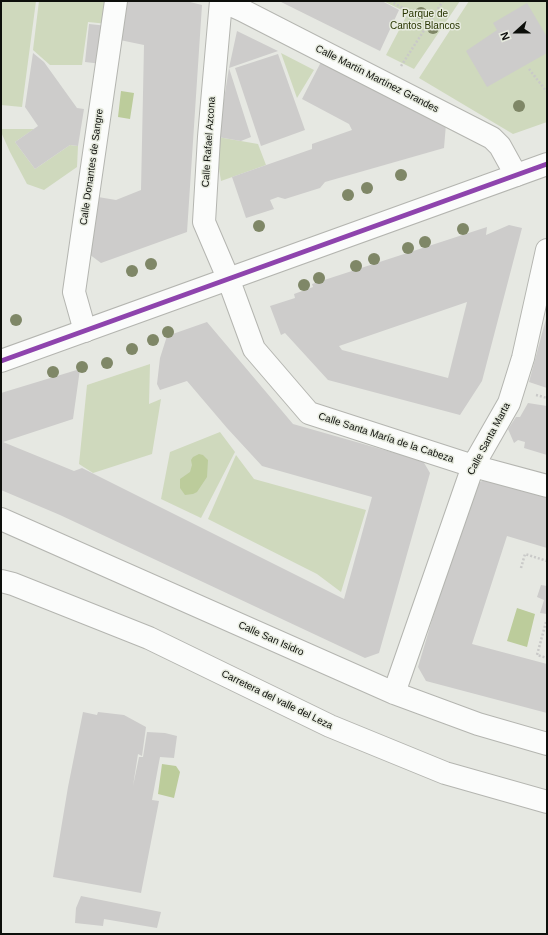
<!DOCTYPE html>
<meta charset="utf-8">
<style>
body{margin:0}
#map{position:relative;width:548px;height:935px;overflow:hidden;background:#e6e8e2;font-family:Helvetica,sans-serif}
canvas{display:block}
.frame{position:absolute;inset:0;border:2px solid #0d0f0b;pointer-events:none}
.north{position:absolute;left:496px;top:12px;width:40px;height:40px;-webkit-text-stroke:3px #e7ebdf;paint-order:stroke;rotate:249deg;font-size:11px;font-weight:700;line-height:16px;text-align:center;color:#0d0f0b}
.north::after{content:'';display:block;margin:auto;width:14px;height:18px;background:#0d0f0b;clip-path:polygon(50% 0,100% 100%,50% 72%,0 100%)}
</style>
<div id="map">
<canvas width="548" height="935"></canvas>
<div class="frame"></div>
<div class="north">N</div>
</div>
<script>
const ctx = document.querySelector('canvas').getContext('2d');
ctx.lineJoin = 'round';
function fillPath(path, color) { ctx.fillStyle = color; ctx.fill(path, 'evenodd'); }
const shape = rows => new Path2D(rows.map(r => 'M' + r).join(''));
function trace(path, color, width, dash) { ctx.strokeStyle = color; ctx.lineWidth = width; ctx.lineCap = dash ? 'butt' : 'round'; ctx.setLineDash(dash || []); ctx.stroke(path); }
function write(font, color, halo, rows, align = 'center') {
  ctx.font = font + ' Helvetica,sans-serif'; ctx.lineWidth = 3; ctx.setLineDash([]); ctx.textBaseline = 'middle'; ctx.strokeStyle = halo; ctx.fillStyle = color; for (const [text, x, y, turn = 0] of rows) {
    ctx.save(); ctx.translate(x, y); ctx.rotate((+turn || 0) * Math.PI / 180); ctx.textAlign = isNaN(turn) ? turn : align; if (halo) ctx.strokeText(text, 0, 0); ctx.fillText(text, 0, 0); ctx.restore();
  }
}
fillPath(shape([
 [1,1,36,1,22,107,1,105],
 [39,1,111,1,108,24,88,22,82,65,50,65,33,50],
 [383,1,460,1,414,69,386,55,408,13],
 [469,1,547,1,547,122,513,134,419,78],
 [281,53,314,70,297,98],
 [1,129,34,129,15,142,35,169,70,145,78,146,77,167,44,190,27,184,10,152,1,132],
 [218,137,258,144,266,165,221,181,217,156],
 [150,364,149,404,161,399,152,454,93,473,79,464,87,385],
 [220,432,235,452,201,518,161,499,170,452],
 [236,455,254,479,366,510,341,592,317,574,208,519]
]), '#cfd9bd');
fillPath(shape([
 [121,91,134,93,130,119,118,117],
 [199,454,203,455,208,460,207,477,197,492,193,494,185,495,180,488,180,479,190,472,192,465,191,460,193,457],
 [517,608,535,614,527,647,507,641],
 [162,764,176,766,180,772,174,798,158,794]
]), '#bccc9b');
fillPath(shape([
 [120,1,186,1,202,5,187,232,101,263,85,251,92,196,116,200,141,190,144,45,115,39],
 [279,1,382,1,399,10,380,51],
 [527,3,547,37,547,53,487,87,466,51,497,30,493,23],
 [89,24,108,26,102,64,85,62],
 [237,31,278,51,229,68],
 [33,53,44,62,77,108,84,109,78,146,70,145,35,169,15,142,38,126,25,107],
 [278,54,305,130,261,146,235,68],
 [321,62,446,124,444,148,325,182,320,188,285,199,278,197,270,200,274,209,246,218,232,177,312,149,312,144,352,130,349,124,302,99],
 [229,68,251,137,241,141,218,137],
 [509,225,522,228,482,381,460,415,328,380,285,333,281,335,270,306,295,298,294,294,313,287,312,284,487,227,486,235],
 [467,302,448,378,342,350,339,346],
 [547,315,547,388,529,382],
 [207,322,293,424,423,461,430,473,379,653,365,658,60,515,1,490,1,393,80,369,73,419,3,442,74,471,82,468,344,599,372,497,262,466,227,428,187,381,160,390,157,384,160,358,167,336],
 [528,403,547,406,547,455,524,448,525,442,518,440,514,443,508,429,516,417,520,417],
 [486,479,547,498,547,548,507,536,472,644,547,664,547,713,426,681,418,667,472,486],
 [541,585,547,586,547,614,540,613,544,600,537,597],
 [83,712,97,715,98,712,124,715,146,727,142,756,138,754,133,786,139,757,143,757,147,732,165,733,177,736,174,758,160,757,152,800,159,801,141,893,53,877,68,787],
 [81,896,161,912,157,928,104,919,103,926,75,923,76,908]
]), '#cdcccb');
const minor = shape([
 [221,1,209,137,204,222,228,278,254,349,309,413,473,466,547,486],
 [222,1,242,10,492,138,500,146,516,175],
 [85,331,74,292,116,1],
 [1,519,394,693,478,724,547,744],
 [394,693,473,466,509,403,523,358,547,250]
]);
const major = shape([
 [1,361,547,164],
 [1,581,13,584,149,638,330,726,445,773,547,802]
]);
trace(minor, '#b4b5b0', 24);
trace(major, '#b4b5b0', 24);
trace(shape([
 [390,1,429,22],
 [401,66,443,1],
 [529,69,547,92],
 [536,395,547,398],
 [521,568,525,554,547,561],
 [546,622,537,655,547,658]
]), '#c9c9c8', 2.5, [2, 2]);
trace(minor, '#fbfcfb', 22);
trace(major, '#fbfcfb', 22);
trace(shape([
 [1,361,547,164]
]), '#8e44ad', 5);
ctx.fillStyle = '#7f8767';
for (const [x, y] of [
 [421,13],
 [433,28],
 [519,106],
 [401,175],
 [367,188],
 [348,195],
 [259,226],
 [463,229],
 [425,242],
 [408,248],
 [374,259],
 [151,264],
 [356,266],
 [132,271],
 [319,278],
 [304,285],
 [16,320],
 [168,332],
 [153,340],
 [132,349],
 [107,363],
 [82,367],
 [53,372]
]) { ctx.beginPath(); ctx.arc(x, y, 6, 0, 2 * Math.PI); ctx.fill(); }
write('10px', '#2a3703', '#e7ebdf', [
 ["Parque de",425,14],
 ["Cantos Blancos",425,26]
]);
write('10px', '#0d0f0b', '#e7ebdf', [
 ["Calle Martín Martínez Grandes",377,79,27],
 ["Calle Rafael Azcona",209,142,-86],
 ["Calle Donantes de Sangre",92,167,-82],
 ["Calle Santa María de la Cabeza",386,438,18],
 ["Calle Santa Marta",489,439,-62],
 ["Calle San Isidro",271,639,24],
 ["Carretera del valle del Leza",277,700,26]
]);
</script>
